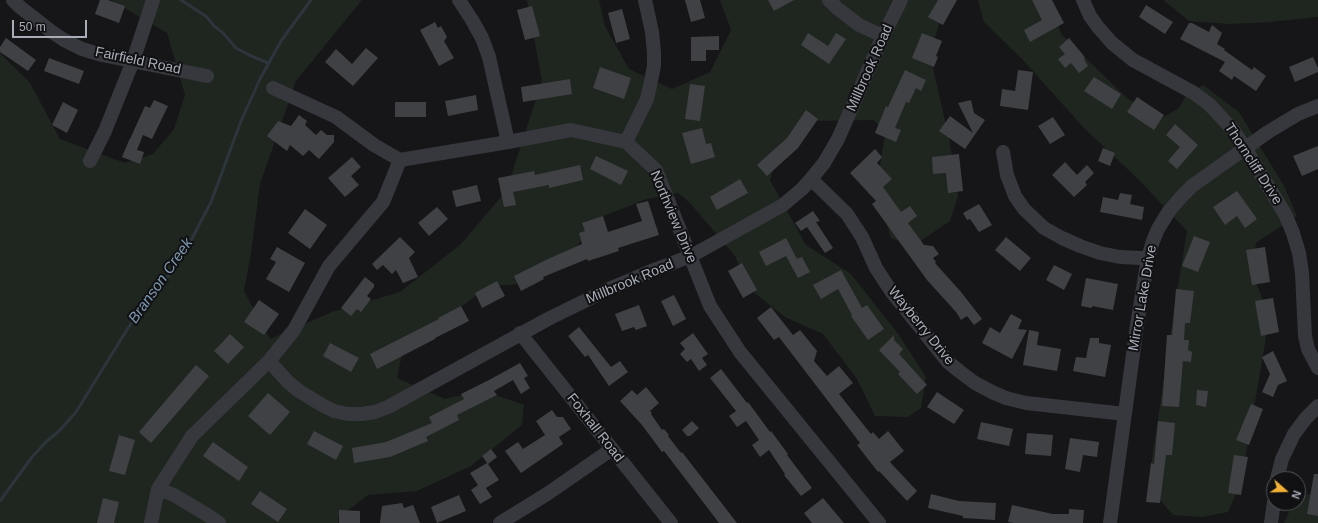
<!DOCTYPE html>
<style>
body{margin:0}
#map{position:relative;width:1318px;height:523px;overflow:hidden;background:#161618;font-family:Helvetica,sans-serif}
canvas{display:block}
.north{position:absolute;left:1266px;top:471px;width:40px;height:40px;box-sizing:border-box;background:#111113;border:1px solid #4d4f55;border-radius:50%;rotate:110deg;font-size:11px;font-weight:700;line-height:16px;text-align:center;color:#a8adb8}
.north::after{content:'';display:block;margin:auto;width:14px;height:18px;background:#f2b134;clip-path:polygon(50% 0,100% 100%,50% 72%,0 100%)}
.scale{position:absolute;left:12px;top:20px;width:75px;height:18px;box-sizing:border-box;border:2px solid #a8adb8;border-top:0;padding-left:5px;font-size:12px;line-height:14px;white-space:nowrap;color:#a8adb8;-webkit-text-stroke:3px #111113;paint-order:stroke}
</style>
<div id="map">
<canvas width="1318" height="523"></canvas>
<div class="north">N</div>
<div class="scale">50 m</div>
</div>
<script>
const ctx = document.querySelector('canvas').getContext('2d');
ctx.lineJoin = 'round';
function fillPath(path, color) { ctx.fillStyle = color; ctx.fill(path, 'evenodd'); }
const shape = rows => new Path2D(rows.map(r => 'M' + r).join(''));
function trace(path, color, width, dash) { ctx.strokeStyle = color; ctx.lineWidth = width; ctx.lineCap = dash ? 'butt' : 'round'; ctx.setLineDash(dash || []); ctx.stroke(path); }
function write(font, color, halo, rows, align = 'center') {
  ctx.font = font + ' Helvetica,sans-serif'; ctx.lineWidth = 4; ctx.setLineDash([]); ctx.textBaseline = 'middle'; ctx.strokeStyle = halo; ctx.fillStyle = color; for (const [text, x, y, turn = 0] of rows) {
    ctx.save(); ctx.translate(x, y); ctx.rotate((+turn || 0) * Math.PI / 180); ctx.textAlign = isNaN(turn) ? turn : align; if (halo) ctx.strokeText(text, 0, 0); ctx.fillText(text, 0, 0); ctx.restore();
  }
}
fillPath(shape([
 [111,0,362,0,296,81,260,184,251,253,244,291,270,339,332,312,400,292,461,244,506,191,542,81,527,0,599,0,605,26,629,69,672,89,710,72,731,30,720,0,946,0,930,55,949,138,958,196,950,221,913,246,891,238,876,190,885,134,874,120,813,121,778,154,770,180,806,245,851,274,899,335,926,377,921,408,908,417,875,416,857,379,823,334,785,317,748,288,735,256,690,203,678,193,647,199,601,217,567,258,536,283,490,286,441,321,402,354,397,378,445,399,482,390,524,405,522,425,471,466,417,491,368,495,338,518,338,523,0,523,0,53,30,83,60,139,125,163,153,154,174,129,185,95,167,33],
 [978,0,1047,0,1062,35,1127,98,1161,119,1179,108,1185,97,1203,85,1239,112,1284,186,1297,216,1257,242,1249,266,1268,312,1265,344,1241,483,1228,512,1203,517,1173,515,1148,486,1174,311,1187,231,1138,179,1084,128,1021,58,984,22],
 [1163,0,1318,0,1318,17,1270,22,1230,24,1189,21],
 [1318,493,1318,523,1284,523,1293,503,1298,503,1298,496]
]), '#1e261f');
trace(shape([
 [181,0,207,17,214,26,223,33,236,48,249,55,268,63],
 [0,501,32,457,46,442,60,430,76,412,128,328,144,305,164,282,187,248,211,202,241,121,260,79,281,41,311,0]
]), '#2c353c', 3);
fillPath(shape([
 [100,0,108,0,125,6,119,23,95,14],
 [685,0,700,0,705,18,691,22],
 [768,0,794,0,774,11],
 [938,0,957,0,943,25,928,17],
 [1032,0,1052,0,1064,23,1030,42,1024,30,1042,20],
 [1146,5,1173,22,1165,34,1139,17],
 [532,6,540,36,525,40,517,10],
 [622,9,630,39,616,43,608,13],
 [435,22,438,28,441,26,447,37,444,41,454,58,439,66,420,30],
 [1189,23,1192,23,1209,32,1212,25,1222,33,1217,44,1225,49,1224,50,1252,70,1254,67,1266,76,1256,91,1234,76,1232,80,1219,71,1225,62,1180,39],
 [808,33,828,46,836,33,846,39,829,64,801,45],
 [922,33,942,41,936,56,938,57,934,67,912,58],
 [719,36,719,50,706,50,706,61,691,61,691,37],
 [6,38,36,60,28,71,0,52,0,47],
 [1069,38,1084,56,1085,61,1088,66,1079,73,1071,63,1065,68,1058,59,1065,54,1059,47],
 [366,48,378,58,353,86,325,62,336,49,352,64],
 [1313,57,1318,68,1318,72,1295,82,1289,67],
 [49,58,84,71,79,84,44,71],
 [600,67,631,78,624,99,593,88],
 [905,70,926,80,921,91,916,88,909,103,906,102,895,128,901,130,896,142,875,133,886,106,888,107],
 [1018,70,1033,72,1028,110,1000,106,1002,89,1015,91],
 [1094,77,1121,94,1112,109,1084,91],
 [570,79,572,94,523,102,521,87],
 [690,84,705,86,700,121,685,119],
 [476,95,478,110,448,116,445,101],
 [1137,97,1164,115,1154,130,1127,112],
 [154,100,168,106,152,139,143,135,137,150,144,152,140,164,122,157,130,138,130,139,145,106,150,108],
 [971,100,974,113,985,120,965,149,939,131,950,116,973,133,958,103],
 [63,102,78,110,67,133,52,125],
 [395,102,426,102,426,117,395,117],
 [806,110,818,119,798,148,767,176,757,165,787,138],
 [299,115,307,121,305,125,316,135,321,130,327,135,334,135,334,142,319,159,309,150,303,156,290,145,287,151,267,136,278,121,291,126],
 [1053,117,1065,135,1050,144,1038,126],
 [1175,124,1198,145,1177,169,1168,161,1180,147,1166,135],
 [702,128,706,144,711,143,715,157,691,164,682,133],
 [1318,146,1318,169,1302,176,1293,156],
 [1103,148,1115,153,1110,166,1098,161],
 [875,149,882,157,877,163,892,179,883,187,901,212,910,206,917,216,908,223,924,245,933,246,939,254,933,258,936,262,935,263,961,292,982,319,974,325,967,316,961,320,956,312,927,280,872,204,876,201,850,173],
 [959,154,963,191,948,193,946,173,933,174,932,157],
 [596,156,628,171,621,185,590,169],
 [352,157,361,167,351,176,359,185,345,197,328,178],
 [1065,162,1077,175,1087,165,1094,173,1085,182,1087,185,1074,197,1052,175],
 [580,165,583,180,549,188,549,185,513,192,516,205,504,207,498,178,534,171,535,175],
 [740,179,748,193,717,210,710,197],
 [477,185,481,201,456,207,452,191],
 [1237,191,1257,219,1245,228,1237,216,1225,225,1213,207],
 [1120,193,1132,195,1130,204,1144,207,1142,220,1100,212,1103,197,1118,200],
 [648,201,659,235,618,248,619,251,588,261,587,259,543,277,544,279,521,291,514,276,548,259,582,244,579,233,585,231,582,223,603,216,608,232,642,221,636,204],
 [979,204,992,225,979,232,970,219,967,220,963,213],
 [437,207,448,219,429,236,418,223],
 [305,209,327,225,310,249,288,233],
 [813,211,820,221,816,222,833,248,825,253,807,227,801,231,795,223],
 [1194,236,1210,242,1198,272,1182,266],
 [400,237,415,252,409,258,418,277,403,283,396,270,392,274,383,265,377,270,372,264],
 [1006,237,1031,258,1020,271,995,250],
 [786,238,797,259,802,257,810,272,798,278,786,256,766,266,759,252],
 [277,247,305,263,289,292,266,279,276,262,270,259],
 [1265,247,1270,282,1252,285,1246,250],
 [742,263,757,290,743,298,728,271],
 [1054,265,1072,274,1064,290,1046,280],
 [841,270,862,308,867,305,884,329,868,340,851,316,852,315,838,289,821,299,813,285],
 [365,277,374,284,374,287,367,296,371,299,361,312,357,309,351,316,341,308],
 [1086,278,1118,284,1113,310,1092,306,1092,308,1081,306],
 [497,281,505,296,482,308,475,293],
 [1176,289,1194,291,1190,323,1185,323,1184,340,1189,340,1188,350,1192,352,1191,362,1183,361,1179,407,1162,406,1167,335,1172,335],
 [674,295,686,319,673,326,661,301],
 [1273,298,1279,332,1261,336,1255,301],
 [259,300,279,314,264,335,244,322],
 [639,305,647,326,636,330,634,327,622,331,615,314],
 [461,306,469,321,435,338,435,339,377,369,370,354,439,319,438,318],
 [771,307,793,335,800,330,817,351,814,361,827,376,839,366,853,383,839,394,871,434,873,432,879,439,888,431,904,451,890,462,917,491,907,501,879,471,878,472,857,445,860,443,779,337,774,340,757,318],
 [1011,314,1022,320,1018,329,1027,330,1012,359,982,343,990,327,1000,333],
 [579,327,611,367,620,361,628,372,609,386,588,355,585,357,568,336],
 [1029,330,1039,332,1037,345,1061,349,1057,371,1023,365],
 [693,333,708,354,702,358,707,365,699,371,691,359,687,362,680,354,685,349,680,343],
 [230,334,244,347,228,364,214,351],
 [894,335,894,340,903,349,899,354,927,385,917,394,898,374,900,372,879,350],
 [1090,338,1099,338,1099,343,1111,345,1105,377,1073,371,1076,357,1086,358],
 [330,343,359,358,351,372,323,356],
 [1273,351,1287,381,1278,385,1273,397,1262,392,1270,374,1262,357],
 [520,363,528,376,524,378,530,388,521,394,513,380,494,391,497,395,457,415,459,420,426,437,428,441,390,457,354,463,352,448,386,442,432,423,429,417,464,399,461,394,489,380],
 [196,365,209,376,151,443,139,432],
 [721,369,747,403,748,402,770,432,771,431,788,454,787,455,812,488,801,496,784,475,785,474,769,450,760,457,752,445,759,440,746,421,737,427,729,416,736,411,710,378],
 [646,387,659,403,650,411,652,413,651,414,662,430,664,429,669,435,668,436,681,453,682,452,737,523,719,523,664,451,662,452,642,425,620,401,632,390,637,395],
 [1197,390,1208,391,1206,407,1196,405],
 [937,392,964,410,954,424,927,407],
 [268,393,290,412,270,435,248,416],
 [1251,404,1263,409,1249,445,1236,440],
 [552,410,557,417,563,417,571,429,559,437,563,444,521,473,505,451,518,442,523,449,545,435,536,421],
 [692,421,699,428,690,436,687,436,682,430],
 [1158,421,1175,423,1172,455,1166,455,1160,503,1146,502,1151,463,1154,464],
 [981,422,1013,429,1009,446,977,439],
 [314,431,343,446,336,460,307,444],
 [1027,433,1053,435,1051,456,1025,454],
 [119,435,135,440,125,475,109,471],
 [1070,438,1099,442,1097,457,1083,455,1080,472,1065,469],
 [213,442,248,467,239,481,203,456],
 [491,449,497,457,488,464,499,480,486,488,492,497,480,504,471,490,478,485,470,473,487,463,482,456],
 [1234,455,1248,457,1241,495,1228,493],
 [1314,474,1318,474,1318,516,1307,514],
 [260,491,287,509,278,522,251,504],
 [931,494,959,501,996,503,995,520,963,518,963,516,928,508],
 [459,495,466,511,437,523,431,507],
 [103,498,119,502,114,523,97,523],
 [823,498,844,523,812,523,804,513],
 [402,503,404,508,413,505,420,523,380,523,382,506],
 [1012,505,1053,514,1069,514,1069,509,1084,510,1083,523,1014,523,1008,522],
 [339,510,360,511,360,523,339,523]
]), '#404145');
trace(shape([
 [13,0,20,7,52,32,64,40,82,49,102,55,207,76],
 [459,0,472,20,482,38,489,57,508,142],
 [829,0,837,8,859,25,883,36],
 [1083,0,1090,16,1098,27,1112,43,1133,60,1194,93,1210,105,1233,130,1245,148,1285,214,1293,233,1299,253,1302,273,1305,336,1308,349,1318,368],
 [273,88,336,117,374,145,400,160,508,142,571,130,626,142,656,170,710,306,740,352,879,523],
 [626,142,647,99,650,86,654,66,654,52,652,32,645,0],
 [1003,152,1007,175,1015,196,1024,209,1044,228,1062,238,1080,246,1100,253,1120,257,1141,258,1148,258],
 [90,161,105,131,133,61,153,0],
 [811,179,847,214,862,237,876,268,891,291,948,362,959,371,975,383,994,393,1006,398,1026,403,1125,414],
 [520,333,671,523],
 [269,361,288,382,299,391,322,405,334,411,348,414,362,414,375,412,388,407,548,319,609,289,654,270,691,256,783,205,802,189,811,179,824,163,838,139,883,36,901,0],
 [1277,479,1282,459,1294,434,1306,418,1318,406],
 [158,489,174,495,209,516,219,523],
 [151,523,158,489,192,436,269,361,294,330,329,266,383,202,400,160],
 [500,523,547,494,612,449],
 [1110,523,1137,325,1148,258,1153,241,1158,229,1169,211,1182,196,1192,186,1268,132,1298,114,1318,106],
 [1271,523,1274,502]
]), '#37383d', 14);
write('14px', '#a8adb8', '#111113', [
 ["Fairfield Road",138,61,12],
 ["Millbrook Road",870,68,-66],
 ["Thorncliff Drive",1253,164,57],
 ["Northview Drive",673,217,67],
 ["Millbrook Road",630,282,-23],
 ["Mirror Lake Drive",1143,298,-80],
 ["Wayberry Drive",921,326,51],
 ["Foxhall Road",595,428,52]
]);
write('italic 15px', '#7f9bb3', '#111113', [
 ["Branson Creek",161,281,-55]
]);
</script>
